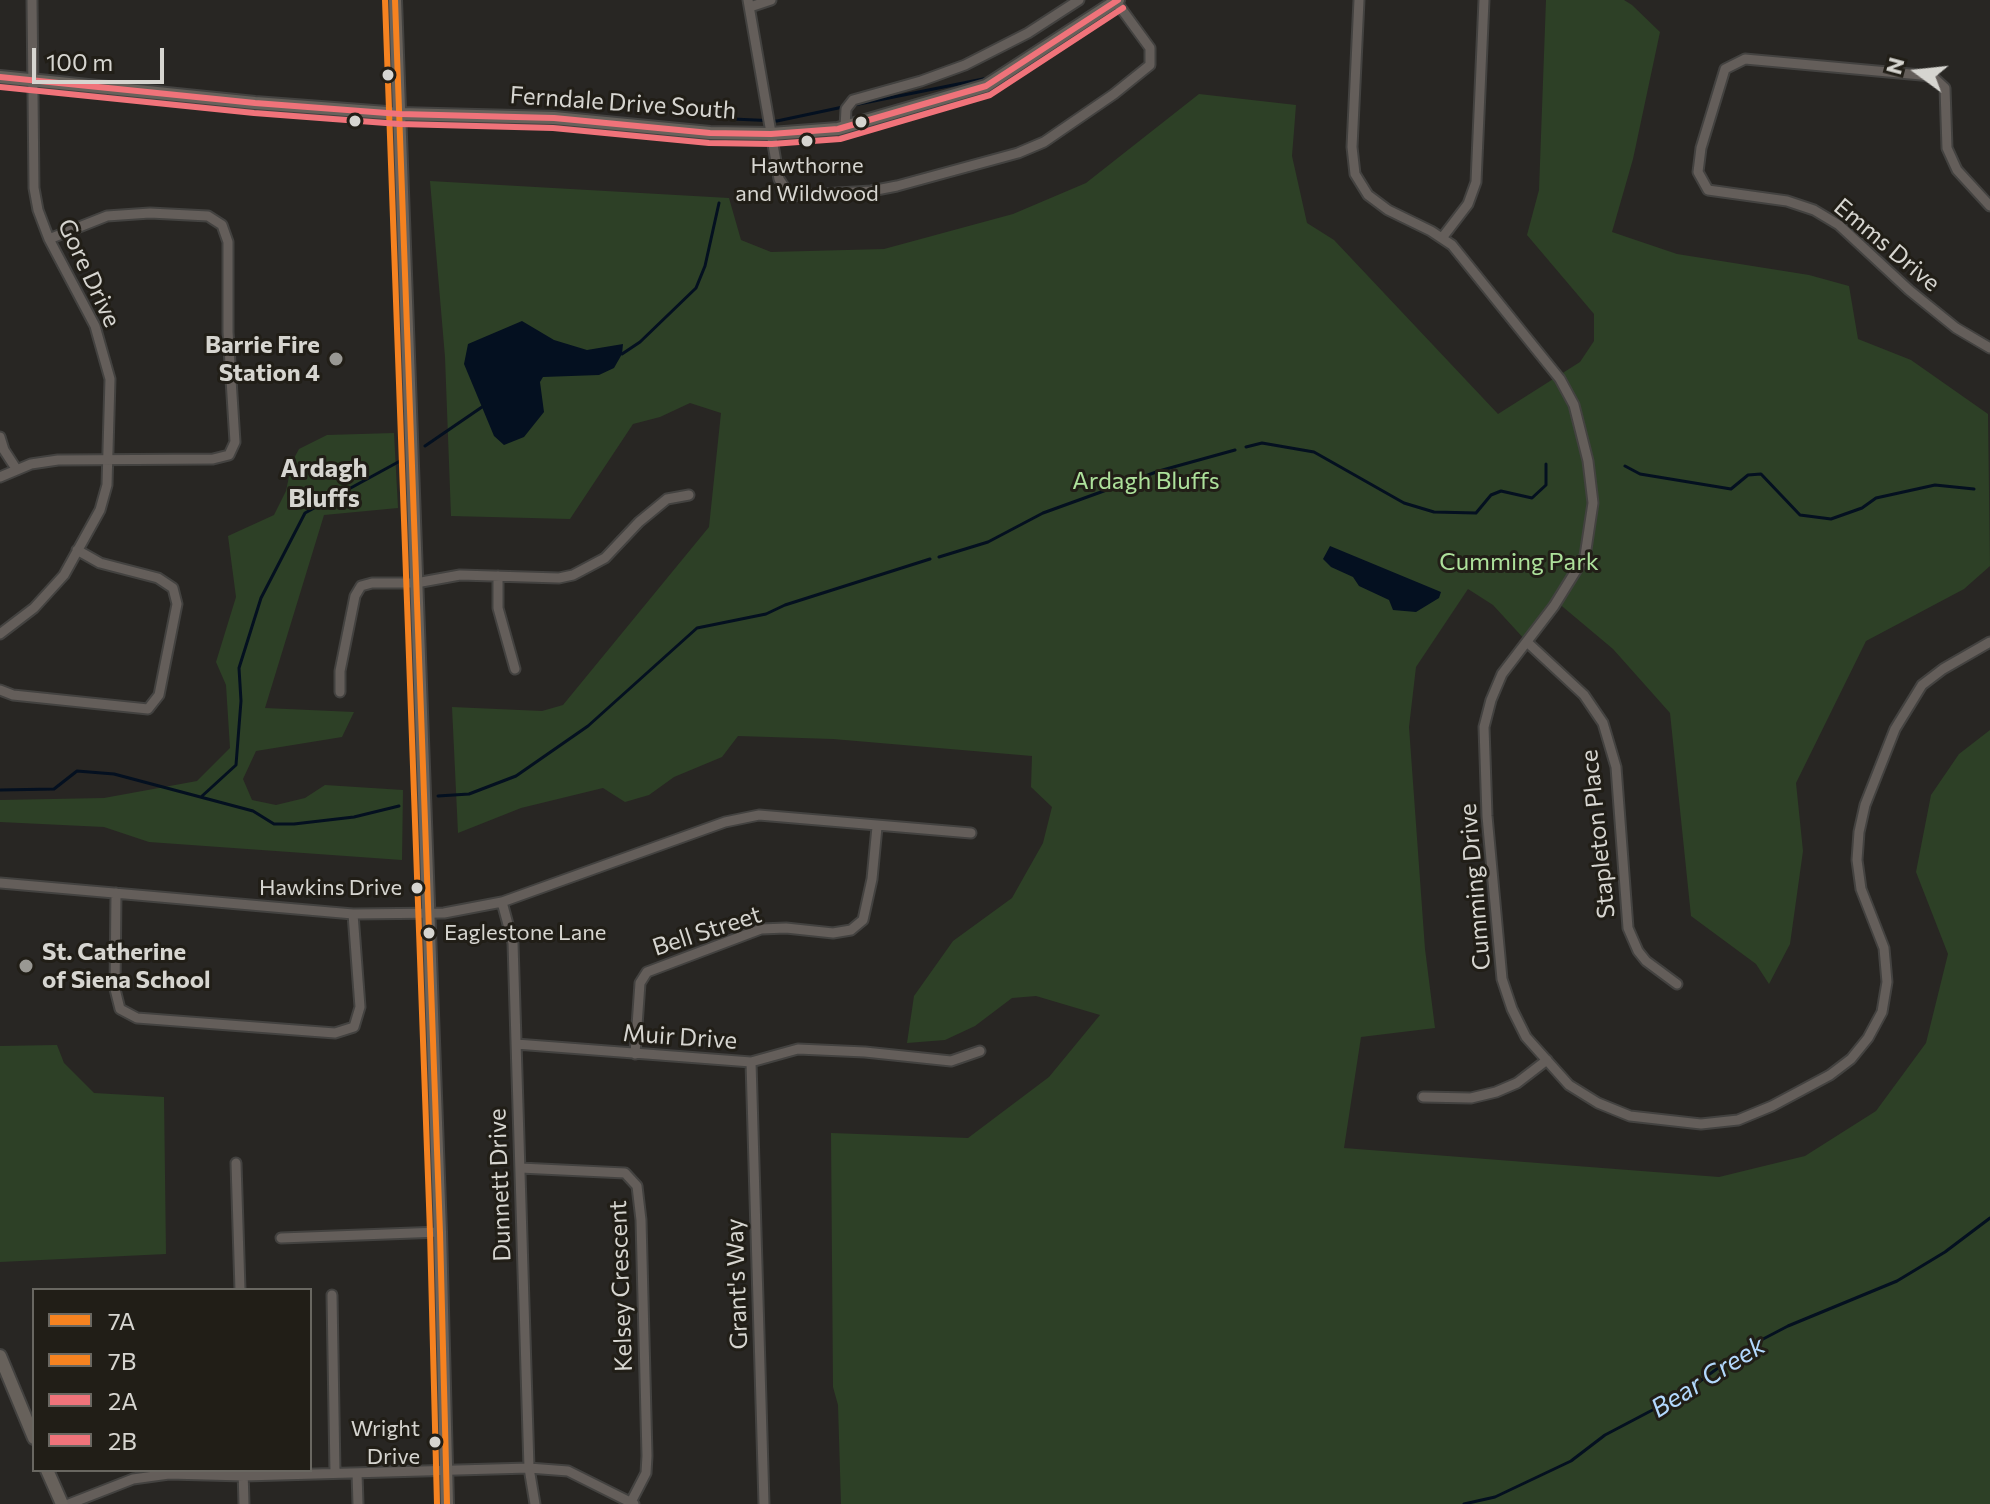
<!DOCTYPE html>
<style>
body{margin:0}
#map{position:relative;width:1990px;height:1504px;overflow:hidden;background:#282623;font-family:Commissioner,sans-serif}
canvas{display:block}
.legend{position:absolute;left:32px;top:1288px;width:280px;height:184px;box-sizing:border-box;background:#211e17;border:2px solid #696761;margin:0;padding:10px 14px;list-style:none;font-size:24px;color:#d6d5d0}
.legend li{display:flex;align-items:center;gap:16px;height:40px}
.legend b{width:40px;border:2px solid #696761}
.north{position:absolute;left:1878px;top:32px;width:80px;height:80px;-webkit-text-stroke:6px #211e17;paint-order:stroke;rotate:285deg;font-size:22px;font-weight:700;line-height:32px;text-align:center;color:#d6d5d0}
.north::after{content:'';display:block;margin:auto;width:28px;height:36px;background:#d6d5d0;clip-path:polygon(50% 0,100% 100%,50% 72%,0 100%)}
.scale{position:absolute;left:32px;top:48px;width:132px;height:36px;box-sizing:border-box;border:4px solid #d6d5d0;border-top:0;padding-left:10px;font-size:24px;line-height:28px;white-space:nowrap;color:#d6d5d0;-webkit-text-stroke:6px #211e17;paint-order:stroke}
</style>
<div id="map">
<canvas width="1990" height="1504"></canvas>
<ul class="legend">
<li><b style="height:10px;background:#f58220"></b>7A</li>
<li><b style="height:10px;background:#f58220"></b>7B</li>
<li><b style="height:10px;background:#f0737a"></b>2A</li>
<li><b style="height:10px;background:#f0737a"></b>2B</li>
</ul>
<div class="north">N</div>
<div class="scale">100 m</div>
</div>
<script>
const ctx = document.querySelector('canvas').getContext('2d');
ctx.lineJoin = 'round';
function fillPath(path, color) { ctx.fillStyle = color; ctx.fill(path, 'evenodd'); }
const shape = rows => new Path2D(rows.map(r => 'M' + r).join(''));
function trace(path, color, width, dash) { ctx.strokeStyle = color; ctx.lineWidth = width; ctx.lineCap = dash ? 'butt' : 'round'; ctx.setLineDash(dash || []); ctx.stroke(path); }
function write(font, color, halo, rows, align = 'center') {
  ctx.font = font + ' Commissioner,sans-serif'; ctx.lineWidth = 6; ctx.setLineDash([]); ctx.textBaseline = 'middle'; ctx.strokeStyle = halo; ctx.fillStyle = color; for (const [text, x, y, turn = 0] of rows) {
    ctx.save(); ctx.translate(x, y); ctx.rotate((+turn || 0) * Math.PI / 180); ctx.textAlign = isNaN(turn) ? turn : align; if (halo) ctx.strokeText(text, 0, 0); ctx.fillText(text, 0, 0); ctx.restore();
  }
}
fillPath(shape([
 [1546,0,1624,0,1632,5,1660,32,1633,159,1612,232,1677,254,1809,275,1849,286,1858,339,1911,360,1988,414,1990,566,1964,589,1866,641,1796,783,1803,851,1790,944,1769,984,1756,964,1691,916,1670,713,1613,649,1557,602,1527,642,1493,605,1468,589,1416,667,1409,727,1425,949,1435,1028,1361,1037,1344,1148,1719,1177,1805,1156,1876,1111,1926,1043,1948,954,1916,872,1931,795,1959,754,1990,730,1990,1504,841,1504,838,1405,833,1387,831,1133,968,1138,1049,1077,1100,1015,1036,996,1012,998,975,1026,945,1040,907,1043,914,996,953,941,1012,898,1043,843,1052,807,1031,787,1032,756,833,739,738,736,722,757,674,777,649,795,625,802,603,788,521,808,458,833,452,707,542,711,563,705,709,527,721,413,690,403,660,417,633,424,570,519,451,516,445,357,430,181,729,198,741,240,771,252,884,249,1013,214,1086,183,1199,94,1296,105,1292,156,1307,223,1334,240,1498,414,1580,362,1594,341,1594,314,1527,235,1539,190],
 [394,433,398,508,324,515,265,708,354,712,342,737,256,751,243,779,252,800,276,805,305,798,325,785,403,790,402,860,149,842,104,827,0,822,0,800,104,798,197,781,230,748,226,685,216,662,236,597,228,536,274,515,286,491,292,462,299,449,327,435],
 [57,1045,64,1063,94,1093,164,1097,166,1254,0,1262,0,1046]
]), '#2d4026');
fillPath(shape([
 [522,321,554,340,587,350,623,344,622,354,614,368,599,375,543,377,540,382,544,412,524,437,504,445,494,436,464,364,468,344],
 [1330,546,1441,592,1439,598,1416,612,1393,610,1389,600,1359,586,1353,577,1331,567,1323,559]
]), '#041020');
trace(shape([
 [854,105,988,78],
 [733,119,777,121,843,107],
 [622,354,640,342,696,288,705,266,719,203],
 [425,446,482,407],
 [1246,447,1262,443,1314,452,1404,503,1434,512,1476,513,1491,495,1501,491,1532,498,1546,485,1546,464],
 [1625,466,1640,474,1731,489,1748,475,1761,474,1800,515,1831,519,1862,508,1876,498,1935,485,1974,489],
 [939,557,988,542,1043,513,1159,471,1235,450],
 [0,790,54,789,77,771,114,774,253,811,274,824,294,824,354,817,399,806],
 [438,796,469,794,516,776,588,726,697,628,766,614,785,605,930,559],
 [201,797,236,765,241,701,239,668,261,598,305,513,400,461],
 [1464,1504,1495,1497,1571,1461,1605,1435,1681,1395,1744,1349,1788,1326,1897,1281,1945,1252,1990,1218]
]), '#041020', 3);
const street = shape([
 [748,0,779,179,790,196,871,191,897,186,1018,153,1044,142,1114,94,1150,65,1150,48,1115,0],
 [1359,0,1352,147,1355,174,1368,195,1388,210,1431,231,1452,245,1560,379,1574,405,1588,461,1593,503,1585,556,1554,606,1502,674,1491,700,1484,727,1487,816,1502,979,1512,1009,1526,1037,1569,1085,1598,1103,1630,1116,1701,1124,1738,1120,1772,1106,1830,1075,1851,1059,1868,1038,1882,1012,1887,982,1884,948,1861,889,1857,860,1859,832,1865,805,1895,729,1922,685,1943,669,1990,642],
 [750,7,771,0],
 [845,127,846,109,853,100,921,81,965,65,1028,33,1079,0],
 [1990,206,1957,170,1947,148,1945,88,1932,76,1745,59,1725,69,1701,148,1698,172,1708,190,1787,201,1814,210,1839,225,1909,290,1956,328,1990,348],
 [1442,238,1468,204,1476,182,1484,0],
 [0,437,4,450,17,470],
 [0,477,31,464,58,460,213,459,229,455,235,442,228,332,228,242,222,225,208,216,150,213,107,216,49,239],
 [498,576,498,608,515,669],
 [0,634,34,608,64,575,100,510,107,485,110,379,95,326,49,239,38,210,34,188,32,0],
 [1527,642,1584,695,1603,723,1616,767,1628,928,1638,951,1646,961,1677,984],
 [0,690,13,695,148,709,159,695,177,604,173,588,158,578,100,563,77,550],
 [340,692,340,671,355,596,361,586,372,583,416,583,460,575,559,578,573,575,605,558,639,522,667,499,689,495],
 [0,883,353,914,444,913,502,902,725,822,759,815,971,833],
 [116,893,115,989,120,1009,137,1018,335,1033,354,1027,360,1007,353,914],
 [502,902,513,943,529,1468,535,1504],
 [516,1044,751,1062,798,1049,865,1052,951,1061,980,1051],
 [635,1054,640,983,647,972,761,929,786,928,833,933,851,930,863,920,872,879,877,827],
 [751,1062,764,1504],
 [1423,1097,1471,1098,1496,1092,1517,1083,1547,1060],
 [236,1163,240,1290],
 [520,1168,625,1173,637,1186,641,1220,647,1456,646,1473,631,1502],
 [281,1238,440,1232],
 [332,1295,335,1473],
 [243,1470,244,1504],
 [357,1473,358,1504],
 [69,1504,133,1479,169,1474,244,1476,529,1468,568,1471,634,1504]
]);
const secondary = shape([
 [395,0,440,1232,447,1504],
 [0,77,255,103,400,114,554,118,710,133,771,134,838,129,986,86,1118,0],
 [0,1356,34,1438],
 [47,1470,62,1504]
]);
trace(street, '#434240', 13);
trace(secondary, '#434240', 16);
trace(street, '#645e5a', 9);
trace(secondary, '#67615b', 12);
trace(shape([
 [395,0,440,1232,447,1504]
]), '#f58220', 6);
trace(shape([
 [385,0,430,1232,437,1504]
]), '#f58220', 6);
trace(shape([
 [0,77,255,103,400,114,554,118,710,133,771,134,838,129,986,86,1118,0]
]), '#f0737a', 6);
trace(shape([
 [0,87,254,113,399,124,553,128,709,143,772,144,840,139,990,95,1123,8]
]), '#f0737a', 6);
for (const [x, y, r, color] of [
 [388,75,7,"#d6d5d0"],
 [355,121,7,"#d6d5d0"],
 [861,122,7,"#d6d5d0"],
 [807,141,7,"#d6d5d0"],
 [336,359,8,"#999893"],
 [417,888,7,"#d6d5d0"],
 [429,933,7,"#d6d5d0"],
 [26,966,8,"#999893"],
 [435,1442,7,"#d6d5d0"]
]) { const dot = new Path2D(); dot.arc(x, y, r, 0, 2 * Math.PI); ctx.fillStyle = color; ctx.fill(dot); trace(dot, '#211e17', 3); }
write('22px', '#d6d5d0', '#211e17', [
 ["Hawthorne",807,166,"center"],
 ["and Wildwood",807,194,"center"],
 ["Hawkins Drive",402,888],
 ["Eaglestone Lane",444,933,"left"],
 ["Wright",420,1429],
 ["Drive",420,1457]
], 'right');
write('24px', '#d6d5d0', '#211e17', [
 ["Ferndale Drive South",623,103,4],
 ["Emms Drive",1887,245,40],
 ["Gore Drive",89,273,65],
 ["Stapleton Place",1598,834,-96],
 ["Cumming Drive",1475,887,-95],
 ["Bell Street",707,931,-18],
 ["Muir Drive",680,1037,4],
 ["Dunnett Drive",500,1185,-92],
 ["Grant's Way",737,1284,-92],
 ["Kelsey Crescent",621,1286,-92]
]);
write('bold 24px', '#d6d5d0', '#211e17', [
 ["Barrie Fire",320,345],
 ["Station 4",320,373],
 ["St. Catherine",42,952,"left"],
 ["of Siena School",42,980,"left"]
], 'right');
write('24px', '#ade19b', '#211e17', [
 ["Ardagh Bluffs",1146,481],
 ["Cumming Park",1519,562]
]);
write('bold 26px', '#d6d5d0', '#211e17', [
 ["Ardagh",324,468],
 ["Bluffs",324,498]
]);
write('italic 26px', '#b2d8fd', '#211e17', [
 ["Bear Creek",1708,1377,-32]
]);
</script>
